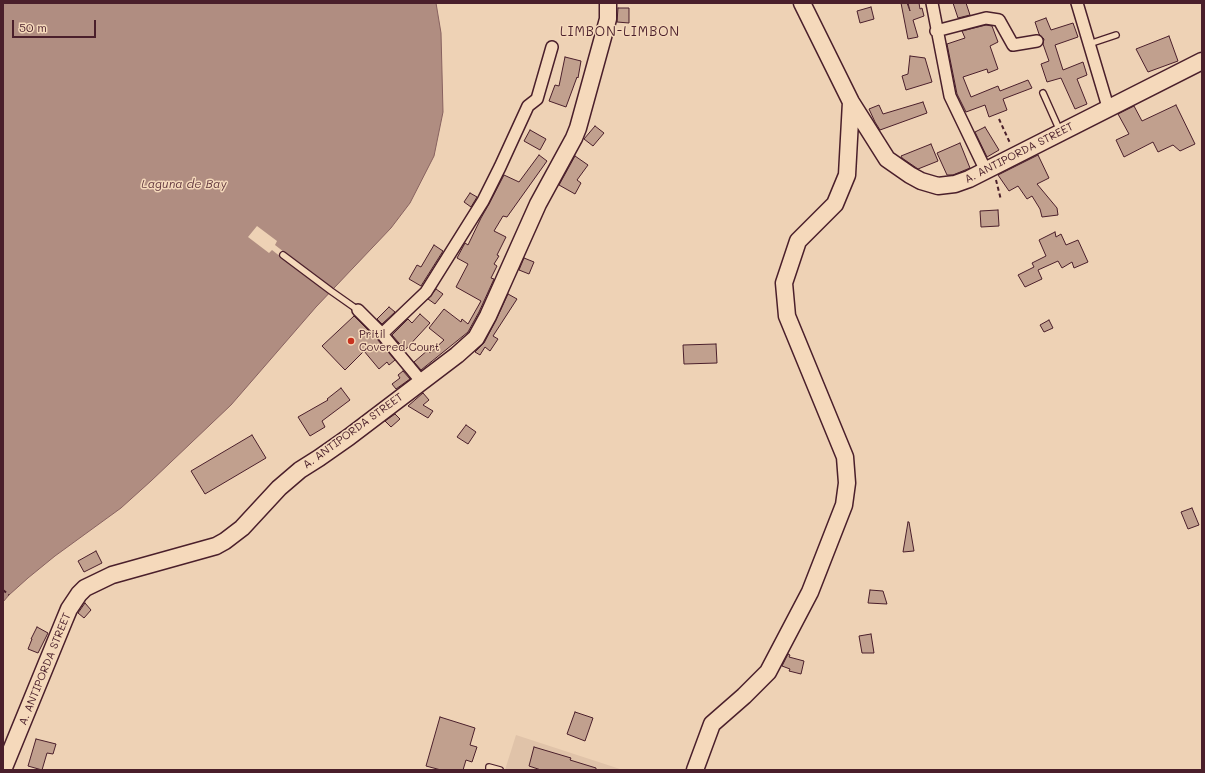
<!DOCTYPE html>
<style>
body{margin:0}
#map{position:relative;width:1205px;height:773px;overflow:hidden;background:#eed2b5;font-family:Mali,sans-serif}
canvas{display:block}
.frame{position:absolute;inset:0;border:4px solid #4a1f2b;pointer-events:none}
.scale{position:absolute;left:12px;top:20px;width:84px;height:18px;box-sizing:border-box;border:2px solid #4a1f2b;border-top:0;padding-left:5px;font-size:12px;line-height:14px;white-space:nowrap;color:#4a1f2b;-webkit-text-stroke:3px #f5d9bb;paint-order:stroke}
</style>
<div id="map">
<canvas width="1205" height="773"></canvas>
<div class="frame"></div>
<div class="scale">50 m</div>
</div>
<script>
const c = document.querySelector('canvas').getContext('2d');
c.lineJoin = 'round';
function fillPath(path, color) { c.fillStyle = color; c.fill(path, 'evenodd'); }
const shape = rows => new Path2D(rows.map(r => 'M' + r).join(''));
function trace(path, color, width, dash) { c.strokeStyle = color; c.lineWidth = width; c.lineCap = dash ? 'butt' : 'round'; c.setLineDash(dash || []); c.stroke(path); }
function write(font, color, halo, rows, align = 'center') {
  c.font = font + ' Mali,sans-serif'; c.lineWidth = 3; c.setLineDash([]); c.textBaseline = 'middle'; c.strokeStyle = halo; c.fillStyle = color; for (const [text, x, y, turn = 0] of rows) {
    c.save(); c.translate(x, y); c.rotate((+turn || 0) * Math.PI / 180); c.textAlign = isNaN(turn) ? turn : align; if (halo) c.strokeText(text, 0, 0); c.fillText(text, 0, 0); c.restore();
  }
}
fillPath(shape([
 [516,735,623,770,505,770]
]), '#e0c3a9');
const water = shape([
 [3,3,436,3,441,33,443,112,434,156,410,203,391,228,316,307,231,405,151,481,121,508,55,556,28,578,9,595,3,602,3,3]
]);
fillPath(water, '#b08d81');
trace(water, '#87615f', 1);
fillPath(shape([
 [257,226,277,241,275,245,334,291,330,295,272,250,269,253,248,237]
]), '#eed2b5');
const building = shape([
 [901,3,907,3,910,11,908,3,919,3,920,9,922,8,924,16,913,20,918,37,908,39,901,3],
 [953,3,966,3,970,15,958,18,953,3],
 [871,7,874,19,860,23,857,11,871,7],
 [618,8,629,8,629,23,617,22,618,8],
 [1046,18,1051,30,1073,23,1078,37,1055,45,1063,70,1083,62,1087,75,1077,79,1087,104,1075,109,1061,78,1047,82,1041,64,1049,61,1043,44,1044,39,1039,34,1035,22,1046,18],
 [986,25,992,26,998,42,990,46,998,69,988,73,987,69,963,77,971,97,998,86,1000,91,1028,80,1032,88,1003,99,1007,110,989,117,985,105,966,112,957,94,947,44,965,38,962,31,986,25],
 [1169,36,1178,61,1148,72,1136,49,1169,36],
 [910,56,925,58,932,82,906,90,902,76,908,74,910,56],
 [565,57,581,61,578,78,577,77,566,107,549,101,555,85,559,86,565,57],
 [923,102,927,113,880,130,875,122,869,109,879,105,883,114,923,102],
 [1176,105,1195,144,1180,151,1173,145,1158,152,1153,142,1124,157,1116,140,1129,134,1118,114,1134,106,1142,121,1176,105],
 [595,126,604,133,593,146,584,139,595,126],
 [985,127,999,150,987,157,975,132,985,127],
 [530,130,546,139,540,150,524,141,530,130],
 [960,143,970,168,953,175,947,175,937,153,960,143],
 [931,144,938,161,918,169,902,158,901,156,931,144],
 [539,155,547,161,507,217,503,216,494,231,506,237,497,255,499,256,494,264,497,266,491,278,494,279,479,312,468,332,421,370,414,362,428,350,430,353,444,340,429,328,444,309,461,322,462,319,468,324,481,301,456,287,468,264,457,258,465,243,468,245,481,218,489,204,504,175,519,182,539,155],
 [1038,155,1049,178,1037,184,1057,208,1058,215,1042,217,1040,209,1032,196,1027,199,1018,186,1009,191,998,175,1038,155],
 [575,156,588,165,577,180,581,183,575,194,559,185,575,156],
 [470,193,477,197,471,207,464,202,470,193],
 [998,210,999,226,981,227,980,211,998,210],
 [1055,232,1056,237,1061,234,1066,245,1078,240,1088,262,1074,268,1072,262,1062,268,1058,261,1038,270,1042,279,1025,287,1018,275,1034,267,1032,263,1046,256,1039,240,1055,232],
 [434,245,443,251,421,286,409,279,417,265,421,267,434,245],
 [524,258,534,262,529,274,519,270,524,258],
 [436,289,443,294,435,304,428,299,436,289],
 [508,294,517,299,493,336,498,339,490,351,485,347,480,355,475,352,484,343,496,320,508,294],
 [389,307,395,312,382,324,377,319,389,307],
 [420,314,430,323,405,350,392,335,408,319,412,323,420,314],
 [354,316,377,339,395,360,389,365,387,362,379,369,364,351,345,370,322,346,354,316],
 [1049,320,1053,328,1044,332,1040,325,1049,320],
 [716,344,717,363,684,364,683,345,716,344],
 [403,371,410,379,396,389,392,384,400,378,398,375,403,371],
 [341,388,350,400,322,421,325,427,310,436,298,417,328,400,327,399,341,388],
 [423,393,429,400,423,405,433,411,428,418,408,406,423,393],
 [395,414,400,419,391,427,385,421,395,414],
 [466,425,476,432,468,444,457,437,466,425],
 [252,435,266,458,205,494,191,471,252,435],
 [1192,508,1199,525,1188,529,1181,512,1192,508],
 [908,522,909,522,914,551,903,552,908,522],
 [96,551,102,563,84,572,78,561,96,551],
 [870,590,883,591,887,604,868,603,870,590],
 [85,603,91,610,84,618,78,613,85,603],
 [37,627,48,633,38,653,28,649,32,639,31,639,37,627],
 [871,634,874,653,862,653,859,636,871,634],
 [788,654,790,655,789,657,804,661,801,674,789,671,790,669,782,666,788,654],
 [575,712,593,718,585,741,567,734,575,712],
 [440,717,475,728,470,745,477,747,472,762,466,760,463,770,441,770,426,766,440,717],
 [36,739,56,744,53,754,47,753,42,770,28,766,36,739],
 [534,747,571,758,570,760,596,768,596,770,541,770,529,766,534,747]
]);
fillPath(building, '#c1a08e');
trace(building, '#4a1f2b', 1);
const lane = shape([
 [1089,44,1116,35],
 [1043,93,1060,131],
 [283,255,331,291,358,310],
 [489,770,489,767,500,770]
]);
const street = shape([
 [932,3,950,96,986,171],
 [1077,3,1108,107],
 [936,31,986,18,999,20,1013,45,1037,41],
 [358,310,382,334,421,381],
 [382,334,426,292,483,201,500,167,528,106,537,99,552,47]
]);
const secondary = shape([
 [802,3,851,102,887,159,910,175,921,181,938,186,955,184,969,179,1202,61],
 [3,770,64,621,69,609,79,594,85,588,112,575,216,546,225,541,242,528,279,488,300,470,319,458,349,437,457,355,476,338,488,316,538,204,574,138,578,128,608,19,608,3],
 [695,770,712,724,744,696,768,672,810,592,844,505,847,483,845,457,787,316,784,283,798,241,835,204,847,175,851,102]
]);
trace(lane, '#4a1f2b', 8);
trace(street, '#4a1f2b', 14);
trace(secondary, '#4a1f2b', 19);
trace(shape([
 [999,119,1010,143],
 [996,180,1001,200],
 [3,590,9,595]
]), '#4a1f2b', 2, [4, 3]);
trace(lane, '#f5d9bb', 5.5);
trace(street, '#f5d9bb', 11);
trace(secondary, '#f5d9bb', 16);
for (const [x, y, r, color] of [
 [351,341,4,"#c8321e"]
]) { const dot = new Path2D(); dot.arc(x, y, r, 0, 2 * Math.PI); c.fillStyle = color; c.fill(dot); trace(dot, '#f5d9bb', 1.5); }
write('11px', '#4a1f2b', '#f5d9bb', [
 ["A. ANTIPORDA STREET",1019,153,-27],
 ["A. ANTIPORDA STREET",353,431,-36],
 ["A. ANTIPORDA STREET",45,669,-68]
]);
write('11px', '#4a1f2b', '#f5d9bb', [
 ["Pritil",359,335],
 ["Covered Court",359,348]
], 'left');
write('italic 12px', '#643a40', '#f5d9bb', [
 ["Laguna de Bay",184,184]
]);
c.letterSpacing = '1px';
write('13px', '#4a1f2b', '#f5d9bb', [
 ["LIMBON-LIMBON",620,32]
]);
c.letterSpacing = '0px';
</script>
